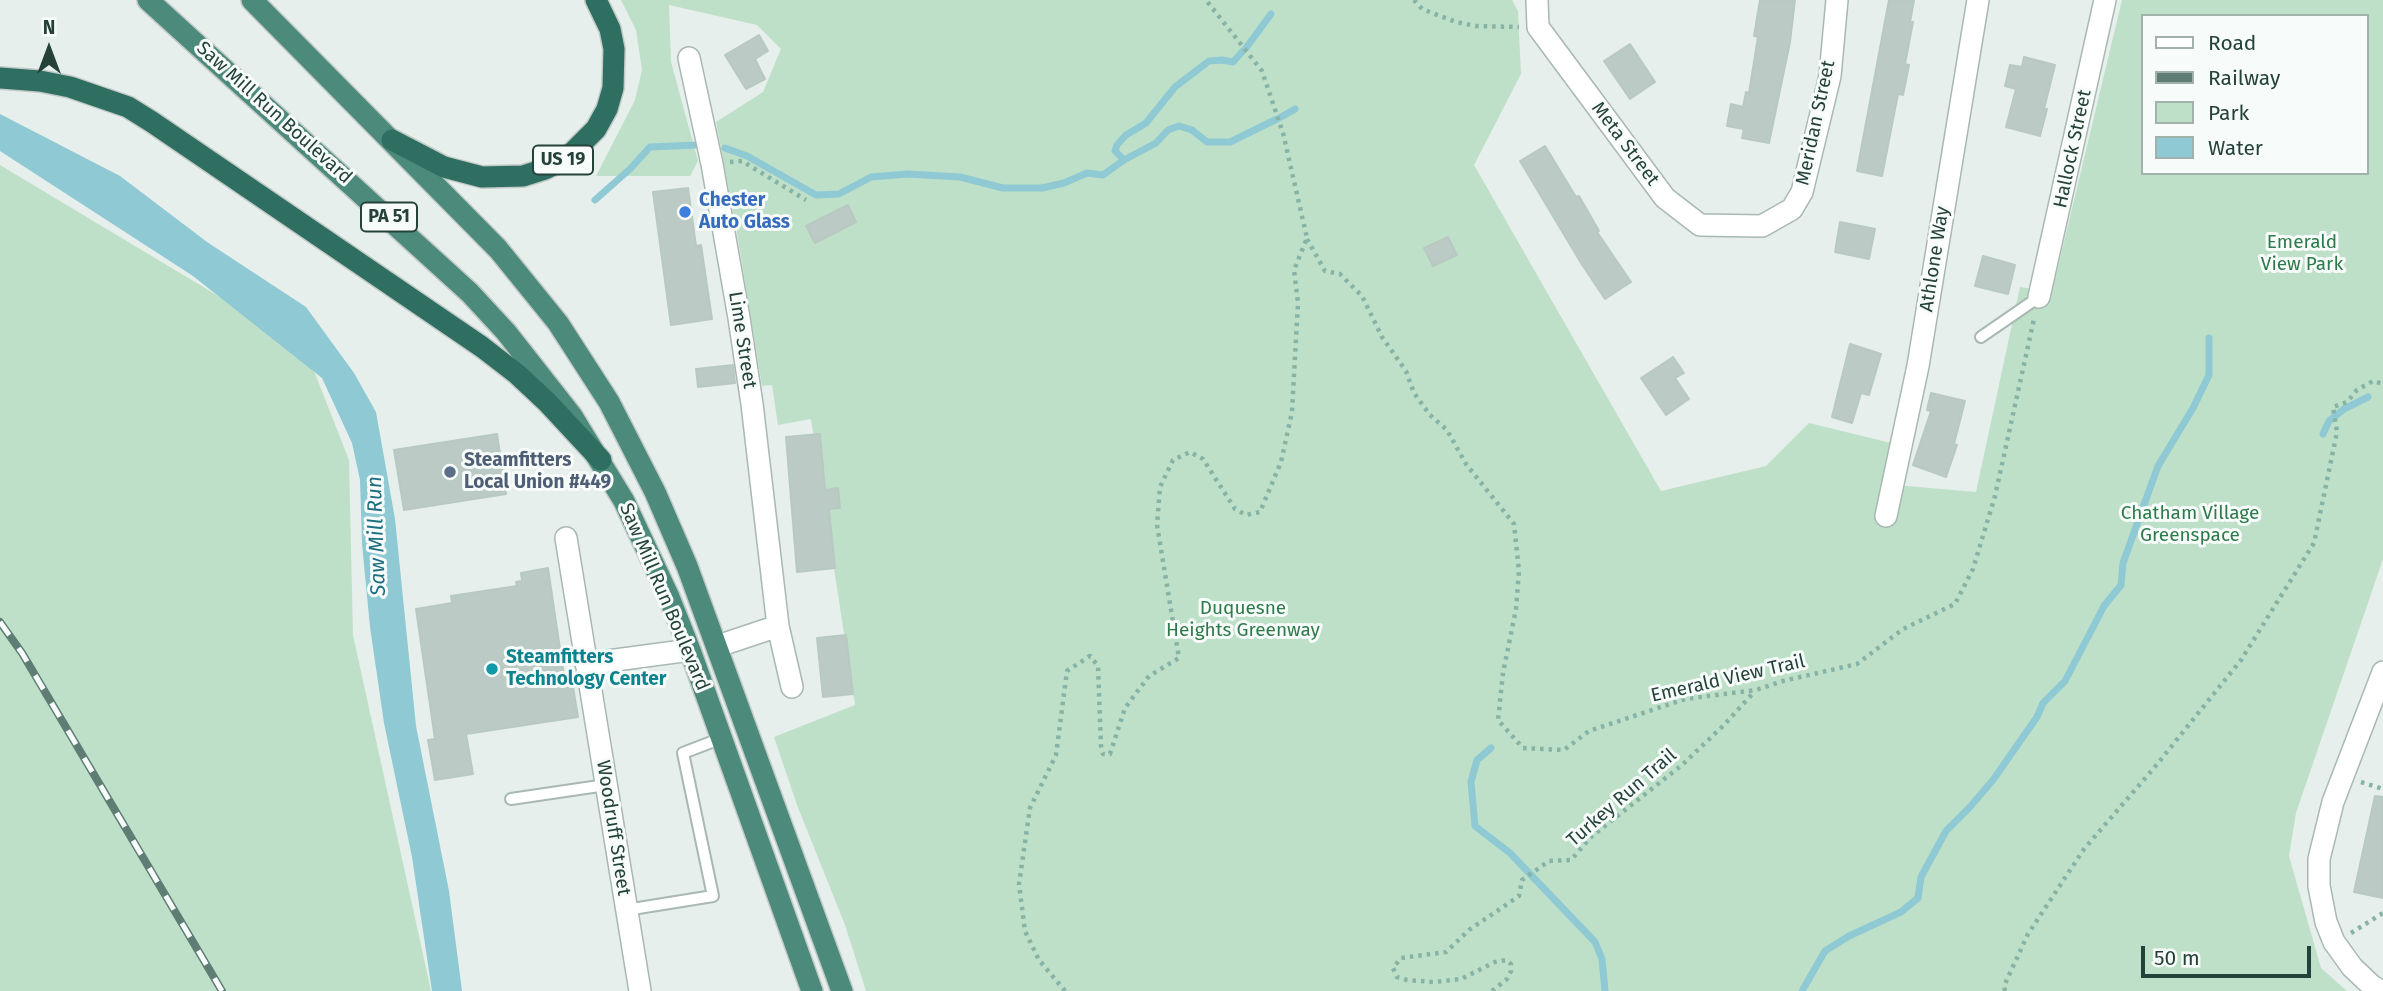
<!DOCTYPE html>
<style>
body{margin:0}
#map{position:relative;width:2383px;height:991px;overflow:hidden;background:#e6efeb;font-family:"Fira Sans",sans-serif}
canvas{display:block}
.legend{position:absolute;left:2141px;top:14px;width:228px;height:161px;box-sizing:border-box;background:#f7fbf9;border:2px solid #a3b1ad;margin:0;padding:9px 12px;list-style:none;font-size:21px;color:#24423a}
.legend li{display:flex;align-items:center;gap:14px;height:35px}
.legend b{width:35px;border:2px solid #a3b1ad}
.north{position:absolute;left:14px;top:14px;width:70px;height:70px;-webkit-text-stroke:5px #f7fbf9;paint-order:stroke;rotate:0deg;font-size:19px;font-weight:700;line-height:28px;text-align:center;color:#24423a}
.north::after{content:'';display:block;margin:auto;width:24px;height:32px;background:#24423a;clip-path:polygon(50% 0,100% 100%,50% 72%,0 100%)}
.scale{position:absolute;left:2141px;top:946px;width:170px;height:32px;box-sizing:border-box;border:4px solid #24423a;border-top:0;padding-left:9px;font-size:21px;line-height:24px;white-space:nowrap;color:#24423a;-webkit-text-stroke:5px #f7fbf9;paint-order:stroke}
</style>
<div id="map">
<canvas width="2383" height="991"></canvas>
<ul class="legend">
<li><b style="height:9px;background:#fff"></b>Road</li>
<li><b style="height:9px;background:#5f7d75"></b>Railway</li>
<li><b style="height:19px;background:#bfe0c8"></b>Park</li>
<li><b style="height:19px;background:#8ec9d4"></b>Water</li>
</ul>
<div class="north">N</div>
<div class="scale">50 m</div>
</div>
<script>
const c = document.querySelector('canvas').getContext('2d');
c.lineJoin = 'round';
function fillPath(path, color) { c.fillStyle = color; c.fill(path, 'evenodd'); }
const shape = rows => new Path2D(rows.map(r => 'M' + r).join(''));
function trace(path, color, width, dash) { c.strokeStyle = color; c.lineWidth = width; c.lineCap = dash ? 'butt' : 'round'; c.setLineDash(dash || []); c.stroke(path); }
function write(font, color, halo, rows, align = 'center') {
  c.font = font + ' "Fira Sans",sans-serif'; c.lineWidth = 6; c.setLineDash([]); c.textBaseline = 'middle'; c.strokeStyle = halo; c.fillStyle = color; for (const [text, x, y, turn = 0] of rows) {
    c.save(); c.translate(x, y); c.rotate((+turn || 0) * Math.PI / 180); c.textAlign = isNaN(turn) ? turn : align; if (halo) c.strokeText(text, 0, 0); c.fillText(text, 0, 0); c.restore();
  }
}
fillPath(shape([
 [621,0,1512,0,1518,11,1521,74,1474,165,1661,491,1766,466,1809,423,1891,443,1883,484,1976,492,2020,287,2052,292,2122,0,2383,0,2383,559,2296,813,2289,856,2321,968,2347,991,866,991,845,925,797,805,774,737,855,705,811,419,778,425,772,385,762,386,736,227,716,122,763,92,781,49,757,25,669,5,671,62,698,161,690,176,596,176,635,100,642,70,636,30],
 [2143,16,2367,16,2367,173,2143,173],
 [0,165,305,348,349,460,353,635,431,991,0,991]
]), '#bfe0c8');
fillPath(shape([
 [0,114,120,176,207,242,306,307,354,373,376,412,395,519,416,726,449,891,462,991,432,991,412,857,384,723,370,627,362,544,360,480,352,443,322,378,193,276,0,151]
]), '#8ec9d4');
trace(shape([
 [1246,48,1271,14],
 [1281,117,1295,109],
 [725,148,747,156,816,195,839,194,871,177,908,174,960,177,1003,188,1042,188,1064,183,1087,173,1103,175,1124,160,1156,143,1168,130,1179,126,1192,130,1207,142,1230,142,1277,119],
 [1124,160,1115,151,1117,145,1126,135,1146,123,1175,87,1209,61,1222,60,1233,62,1243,51],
 [595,200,630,169,650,147,698,145],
 [2323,434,2329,421,2344,409,2368,397],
 [1491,748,1477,760,1471,782,1475,826,1510,853,1595,942,1602,959,1605,991],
 [1802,991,1825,951,1849,936,1901,912,1918,898,1921,877,1946,831,1969,808,1993,780,2037,717,2043,703,2065,681,2104,606,2121,585,2123,563,2158,466,2193,408,2209,375,2209,338]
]), '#8ec9d4', 7);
const building = shape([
 [1760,0,1795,0,1790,42,1769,143,1742,138,1744,129,1727,126,1731,104,1743,107,1746,92,1749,93,1758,37,1754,36,1760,0],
 [1889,0,1914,0,1910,22,1913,22,1905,64,1909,65,1903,95,1898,94,1882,176,1857,171,1889,0],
 [759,35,768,51,755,59,765,79,746,89,725,55,759,35],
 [1630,44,1655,82,1630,99,1604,61,1630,44],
 [2024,57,2055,65,2044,109,2047,109,2040,136,2006,127,2016,89,2005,86,2010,65,2022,67,2024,57],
 [1545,146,1576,197,1579,196,1599,231,1597,232,1631,282,1605,299,1581,263,1520,161,1545,146],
 [688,188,696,246,701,245,712,319,671,325,653,192,688,188],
 [848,205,856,222,815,243,806,226,848,205],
 [1840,222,1875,229,1869,259,1835,252,1840,222],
 [1448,237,1457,255,1433,266,1424,248,1448,237],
 [1983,256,2015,265,2008,294,1975,286,1983,256],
 [1850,344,1881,354,1869,395,1861,393,1852,423,1832,417,1850,344],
 [1673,357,1684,373,1675,378,1689,399,1666,415,1641,378,1673,357],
 [733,365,735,383,698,387,696,369,733,365],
 [1931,393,1965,401,1954,444,1957,445,1946,477,1913,465,1931,411,1927,410,1931,393],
 [497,434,506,494,404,510,394,450,497,434],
 [820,434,825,490,838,488,840,508,829,509,835,568,797,572,786,437,820,434],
 [548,568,564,676,571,675,578,717,466,734,473,774,435,780,428,740,435,739,416,609,452,603,451,596,517,586,516,582,522,581,521,573,548,568],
 [846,635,853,694,823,697,817,638,846,635],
 [2375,796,2383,797,2383,898,2354,892,2375,796]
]);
fillPath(building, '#bbcac4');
trace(building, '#b8c9c2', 2);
const service = shape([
 [1981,337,2039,297],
 [511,799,606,785],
 [626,910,713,896,683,753,722,738]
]);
const minor = shape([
 [1537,0,1538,27,1665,198,1700,225,1762,226,1792,209,1802,192,1830,76,1837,0],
 [689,58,712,164,739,318,752,404,778,626,792,687],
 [2039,297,2105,0],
 [1886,516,1918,366,1978,0],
 [566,538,640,991],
 [718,646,778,626],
 [586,664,690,650],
 [2381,991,2372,986,2352,967,2334,942,2326,922,2319,886,2319,859,2333,802,2383,672]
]);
const trunk = shape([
 [148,0,470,293,506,332,572,416,624,501,669,597,690,650,812,991],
 [252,0,498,249,558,323,609,402,655,492,687,566,842,991]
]);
const motorway = shape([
 [0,78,40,81,70,87,128,107,152,122,482,347,517,374,547,402,601,460],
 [392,140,444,167,482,177,523,176,545,169,566,159,596,129,607,109,613,88,614,49,610,29,596,0]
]);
trace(service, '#a8b8b2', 14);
trace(minor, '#a8b8b2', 24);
trace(trunk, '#c2cac8', 24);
trace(motorway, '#c2cac8', 24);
trace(shape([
 [1414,0,1422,9,1456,22,1476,26,1519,27],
 [730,162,742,161,806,200],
 [1307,239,1325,271,1340,274,1362,296,1382,337,1406,371,1414,393,1430,415,1447,430,1466,464,1514,524,1519,571,1516,609,1503,673,1498,720,1523,748,1564,750,1589,731,1685,699,1756,690,1783,681,1857,664,1903,629,1955,604,1973,569,1995,496,2034,319],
 [2361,782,2383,789],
 [2351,933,2383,913],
 [1065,991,1039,960,1025,931,1019,884,1030,808,1056,755,1067,671,1090,656,1098,666,1101,746,1103,754,1110,754,1125,708,1149,676,1179,658,1157,525,1160,487,1173,460,1190,452,1203,459,1235,509,1246,515,1260,512,1281,462,1292,412,1298,303,1294,270,1307,238,1283,133,1262,71,1206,0],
 [1492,991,1507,979,1511,971,1511,964,1506,960,1495,962,1461,979,1434,982,1407,980,1397,977,1393,968,1401,958,1446,952,1469,930,1519,896,1522,880,1549,861,1571,860,1591,837,1682,765,1723,726,1755,691],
 [2005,991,2004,986,2028,934,2084,849,2154,768,2241,660,2314,543,2337,432,2333,407,2347,402,2357,390,2373,381,2383,384]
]), '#86b3a5', 4.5, [3.5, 5]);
trace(service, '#fff', 10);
trace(minor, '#fff', 21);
trace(trunk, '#4c8a7c', 21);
trace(motorway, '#2f6f62', 21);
const rail = shape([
 [0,622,22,653,222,991]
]);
trace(rail, '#5f7d75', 8);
trace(rail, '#f7fbf9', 5, [16]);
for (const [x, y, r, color] of [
 [685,212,7,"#3f7fe0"],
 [450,472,7,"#5c6f8a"],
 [492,669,7,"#0f9aa8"]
]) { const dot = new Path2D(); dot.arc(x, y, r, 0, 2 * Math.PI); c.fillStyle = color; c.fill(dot); trace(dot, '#f7fbf9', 2.5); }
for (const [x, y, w] of [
 [563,160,60],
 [389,217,56]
]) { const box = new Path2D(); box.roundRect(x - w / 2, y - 14.5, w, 29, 5); c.fillStyle = '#f7fbf9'; c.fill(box); trace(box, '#24423a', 2); }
write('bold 18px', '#24423a', null, [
 ["US 19",563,160],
 ["PA 51",389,217]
]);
write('19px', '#24423a', '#f7fbf9', [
 ["Saw Mill Run Boulevard",274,113,42],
 ["Meridan Street",1816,123,-78],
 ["Meta Street",1625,144,53],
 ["Hallock Street",2073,149,-78],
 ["Athlone Way",1935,259,-81],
 ["Lime Street",742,340,81],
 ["Saw Mill Run Boulevard",664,597,67],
 ["Emerald View Trail",1728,679,-13],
 ["Turkey Run Trail",1622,798,-41],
 ["Woodruff Street",613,828,81]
]);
write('bold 19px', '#366cbe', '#f7fbf9', [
 ["Chester",699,201],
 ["Auto Glass",699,223]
], 'left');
write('19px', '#2d7a4b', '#f7fbf9', [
 ["Emerald",2302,243],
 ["View Park",2302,265],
 ["Chatham Village",2190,514],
 ["Greenspace",2190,536],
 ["Duquesne",1243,609],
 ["Heights Greenway",1243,631]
]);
write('bold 19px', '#4e5e75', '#f7fbf9', [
 ["Steamfitters",464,461],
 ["Local Union #449",464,483]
], 'left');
write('bold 19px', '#0d838f', '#f7fbf9', [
 ["Steamfitters",506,658],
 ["Technology Center",506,680]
], 'left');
write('italic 21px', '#1c6f80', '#f7fbf9', [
 ["Saw Mill Run",377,536,-92]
]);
</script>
